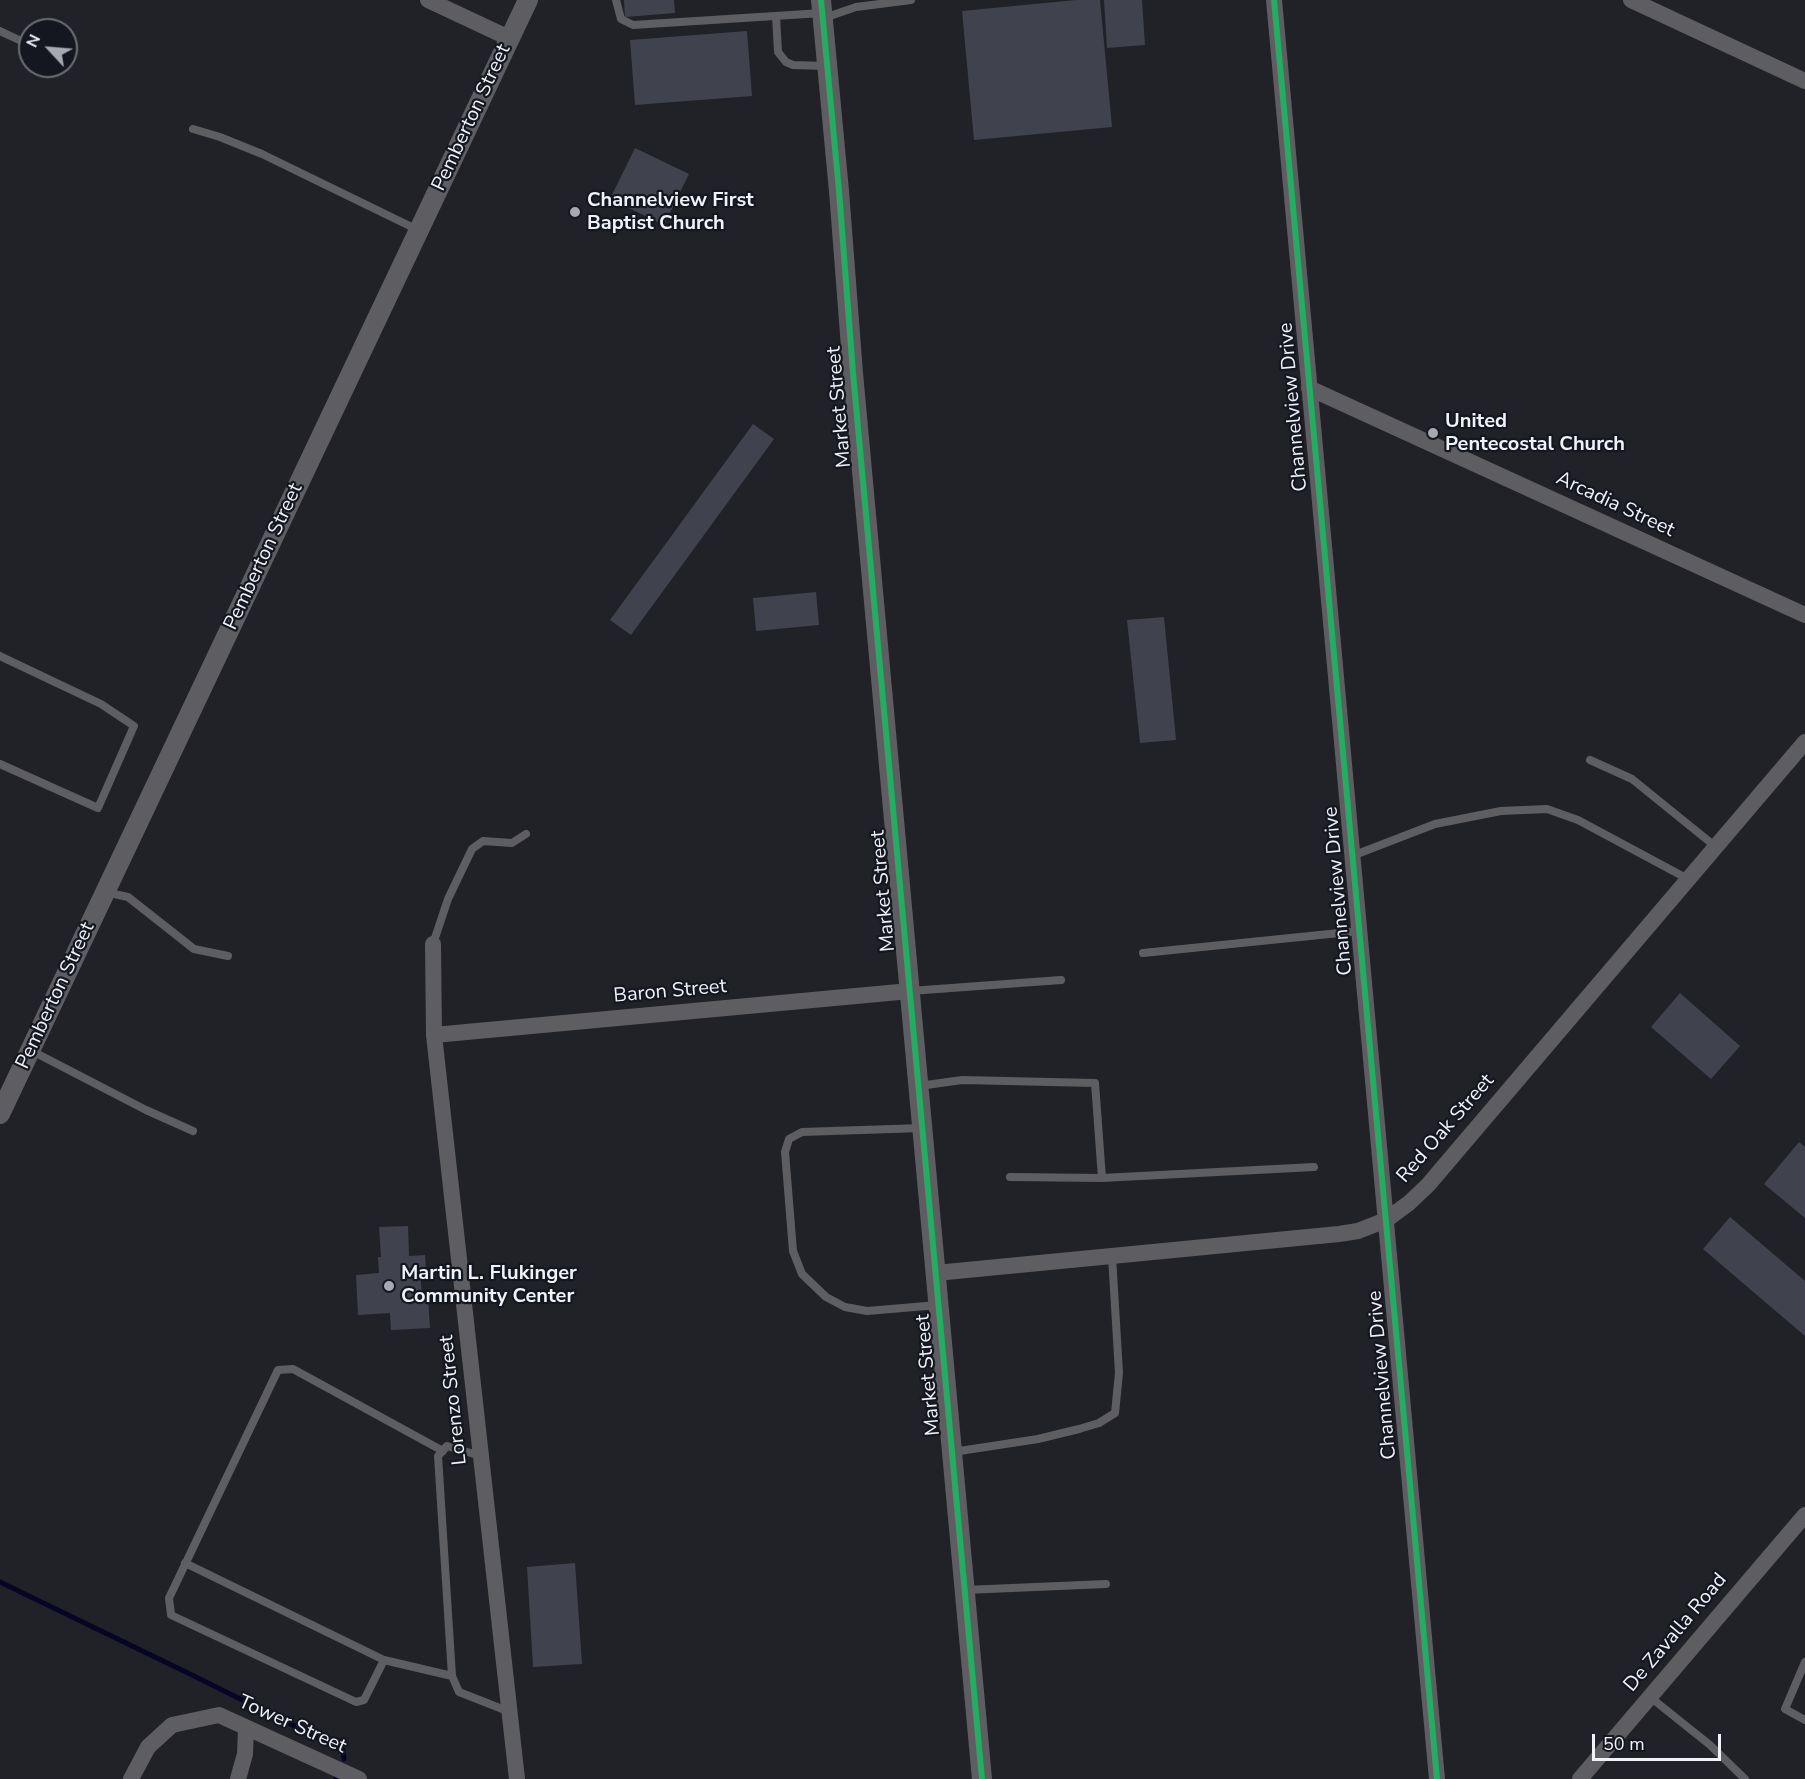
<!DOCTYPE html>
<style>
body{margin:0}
#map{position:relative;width:1805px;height:1779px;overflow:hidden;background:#212227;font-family:"Nunito Sans",sans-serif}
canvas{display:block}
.north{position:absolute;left:18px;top:18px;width:60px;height:60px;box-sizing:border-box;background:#151720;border:2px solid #6d6f77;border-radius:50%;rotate:296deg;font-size:16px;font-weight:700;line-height:24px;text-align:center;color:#f0f2f9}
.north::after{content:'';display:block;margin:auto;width:21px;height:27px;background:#a8a9b0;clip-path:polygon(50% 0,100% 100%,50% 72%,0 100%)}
.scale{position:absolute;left:1592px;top:1734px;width:129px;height:27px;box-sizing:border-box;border:3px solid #f0f2f9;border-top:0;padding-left:8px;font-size:18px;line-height:21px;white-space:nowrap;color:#f0f2f9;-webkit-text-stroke:4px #151720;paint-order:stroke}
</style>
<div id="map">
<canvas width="1805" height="1779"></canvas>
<div class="north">N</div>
<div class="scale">50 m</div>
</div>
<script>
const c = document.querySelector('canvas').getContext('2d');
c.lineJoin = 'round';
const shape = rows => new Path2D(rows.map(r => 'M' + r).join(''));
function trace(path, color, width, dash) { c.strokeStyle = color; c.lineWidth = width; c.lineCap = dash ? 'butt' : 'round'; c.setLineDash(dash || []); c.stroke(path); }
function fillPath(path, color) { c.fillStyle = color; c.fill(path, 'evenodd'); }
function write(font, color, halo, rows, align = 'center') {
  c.font = font + ' "Nunito Sans",sans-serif'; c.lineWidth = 4.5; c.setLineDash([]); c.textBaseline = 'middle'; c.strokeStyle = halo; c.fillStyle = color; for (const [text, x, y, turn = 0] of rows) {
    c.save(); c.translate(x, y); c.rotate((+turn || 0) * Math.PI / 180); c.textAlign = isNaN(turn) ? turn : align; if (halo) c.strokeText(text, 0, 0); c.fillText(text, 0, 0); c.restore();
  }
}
trace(shape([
 [0,1582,192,1675,343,1750,344,1759],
 [336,1779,336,1778]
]), '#070525', 5);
fillPath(shape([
 [624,0,674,0,675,13,625,17],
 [1076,0,1100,0,1112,127,974,140,962,11],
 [1104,0,1142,0,1145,45,1107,48],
 [747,31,752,96,635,105,630,40],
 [635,148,689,174,664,225,610,199],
 [753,424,774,439,631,635,610,620],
 [816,592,819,625,756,631,753,598],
 [1164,617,1176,740,1140,743,1127,620],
 [1680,993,1740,1046,1711,1079,1651,1027],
 [1799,1142,1805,1147,1805,1218,1764,1184],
 [1730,1217,1805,1281,1805,1336,1703,1249],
 [408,1226,409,1256,425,1255,426,1268,420,1268,422,1298,428,1298,430,1328,391,1330,390,1313,358,1315,356,1275,379,1273,378,1257,381,1257,379,1227],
 [575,1563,582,1664,533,1667,527,1567]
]), '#40424d');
trace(shape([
 [616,0,621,19,633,25,822,13],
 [776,16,778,52,786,62,793,65,827,66],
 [824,18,856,7,911,0],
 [0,31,30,45],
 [193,129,220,137,262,154,418,230],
 [0,656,101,704,134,726,98,808,0,764],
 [1590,760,1632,779,1716,847],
 [1352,856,1435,824,1501,811,1547,809,1578,820,1688,879],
 [105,892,128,897,194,949,228,956],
 [433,944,448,899,472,849,483,841,512,843,526,834],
 [1143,953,1359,931],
 [910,991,1061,980],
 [30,1050,146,1110,193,1131],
 [919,1086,962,1080,1095,1083,1102,1178,1010,1177],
 [922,1128,802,1132,789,1139,785,1152,793,1251,802,1274,826,1297,845,1307,867,1311,938,1305],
 [1102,1178,1314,1167],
 [443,1451,293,1369,278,1370,169,1598,171,1615,356,1702,364,1700,384,1660,452,1676],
 [953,1452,1038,1439,1079,1429,1099,1423,1115,1413,1119,1373,1112,1256],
 [481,1456,447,1446,438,1456,452,1676,459,1692,510,1712],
 [185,1563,384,1660],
 [965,1590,1106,1584],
 [1805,1662,1785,1709,1805,1720],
 [1650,1697,1710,1745,1745,1779]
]), '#5e5e62', 8);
trace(shape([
 [428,0,509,38],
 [1274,0,1437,1779],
 [1631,0,1805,81],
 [1309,388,1805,615],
 [433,944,434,1035,517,1779],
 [434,1035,910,991],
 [936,1273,1339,1234,1358,1231,1386,1220,1409,1203,1428,1185,1805,742],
 [131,1779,148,1747,172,1725,219,1715,359,1779],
 [238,1779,245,1754,246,1728],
 [1580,1779,1805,1515]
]), '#5e5e62', 16);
trace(shape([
 [821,0,839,191,853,373,982,1779],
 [0,1114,528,0]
]), '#5e5e62', 20);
trace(shape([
 [821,0,839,191,853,373,982,1779],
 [1274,0,1437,1779]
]), '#26ab63', 6);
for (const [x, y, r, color] of [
 [575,212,6,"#a8a9b0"],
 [1433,433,6,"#a8a9b0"],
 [389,1286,6,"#a8a9b0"]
]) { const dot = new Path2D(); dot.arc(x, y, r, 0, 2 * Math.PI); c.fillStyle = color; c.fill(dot); trace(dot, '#151720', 2); }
write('20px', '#f0f2f9', '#151720', [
 ["Pemberton Street",472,118,-65],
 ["Market Street",840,407,-95],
 ["Channelview Drive",1294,407,-95],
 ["Arcadia Street",1615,505,25],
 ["Pemberton Street",264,557,-65],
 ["Market Street",884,891,-95],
 ["Channelview Drive",1339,891,-95],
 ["Baron Street",670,992,-5],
 ["Pemberton Street",56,996,-65],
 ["Red Oak Street",1446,1129,-49],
 ["Market Street",929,1375,-95],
 ["Channelview Drive",1383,1375,-95],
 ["Lorenzo Street",454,1400,-96],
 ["De Zavalla Road",1676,1633,-50],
 ["Tower Street",292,1725,24]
]);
write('bold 20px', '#f0f2f9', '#151720', [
 ["Channelview First",587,201],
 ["Baptist Church",587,224],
 ["United",1445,422],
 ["Pentecostal Church",1445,445],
 ["Martin L. Flukinger",401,1274],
 ["Community Center",401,1297]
], 'left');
</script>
